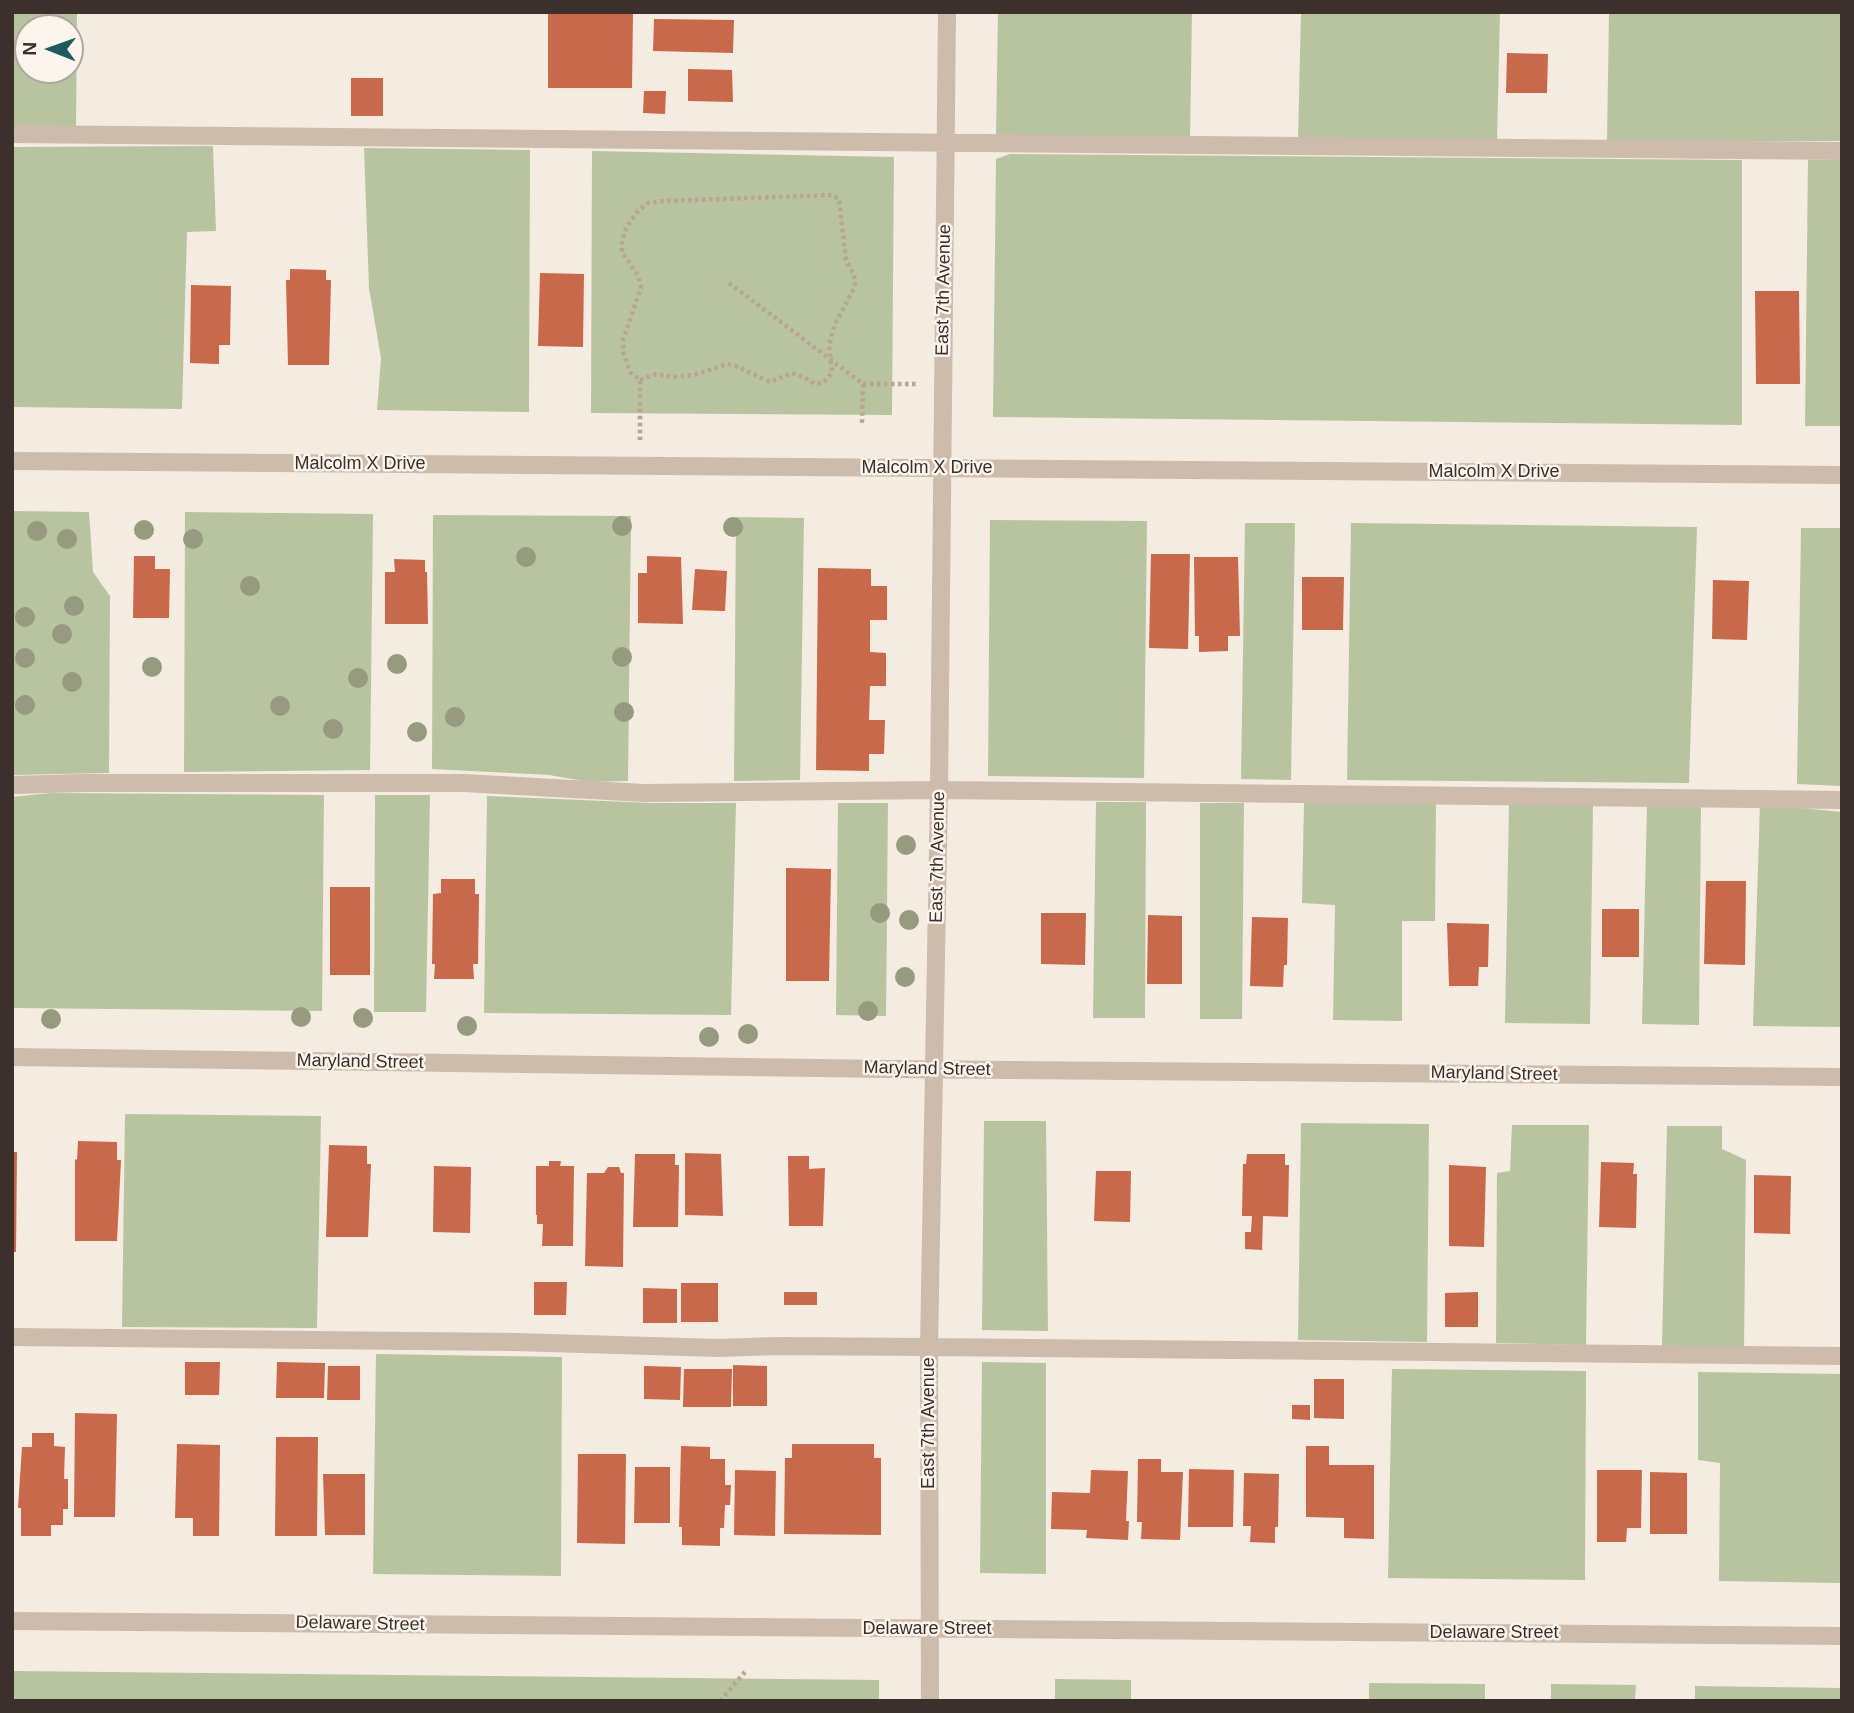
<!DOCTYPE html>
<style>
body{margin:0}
#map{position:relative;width:1854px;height:1713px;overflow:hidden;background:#f4ebe1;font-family:Arial,sans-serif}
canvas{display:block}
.frame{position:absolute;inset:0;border:14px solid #3b302b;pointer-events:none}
.north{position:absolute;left:14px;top:14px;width:70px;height:70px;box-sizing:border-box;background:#fbf5ee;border:2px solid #aea6a0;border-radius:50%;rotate:271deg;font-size:19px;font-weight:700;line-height:28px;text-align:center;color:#3b302b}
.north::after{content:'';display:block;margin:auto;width:24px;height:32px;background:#1f5a5e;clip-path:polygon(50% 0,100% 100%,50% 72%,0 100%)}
</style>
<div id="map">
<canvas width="1854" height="1713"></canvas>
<div class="frame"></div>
<div class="north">N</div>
</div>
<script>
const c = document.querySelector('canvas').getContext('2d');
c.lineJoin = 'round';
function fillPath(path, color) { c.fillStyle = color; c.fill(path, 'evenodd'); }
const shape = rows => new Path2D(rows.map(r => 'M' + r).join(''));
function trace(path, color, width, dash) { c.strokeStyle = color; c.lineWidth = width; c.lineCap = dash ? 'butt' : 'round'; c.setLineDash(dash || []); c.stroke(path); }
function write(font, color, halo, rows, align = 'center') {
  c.font = font + ' Arial,sans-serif'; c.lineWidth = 5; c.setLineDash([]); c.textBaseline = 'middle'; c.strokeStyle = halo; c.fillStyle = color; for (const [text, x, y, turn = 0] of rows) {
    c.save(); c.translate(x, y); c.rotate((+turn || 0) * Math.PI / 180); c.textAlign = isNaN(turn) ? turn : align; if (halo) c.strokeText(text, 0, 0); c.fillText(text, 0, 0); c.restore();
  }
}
fillPath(shape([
 [12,12,77,12,76,127,12,127],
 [28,28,70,28,70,70,28,70],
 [998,12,1192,12,1190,139,996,136],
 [1301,12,1500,12,1497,142,1298,140],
 [1609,12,1842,12,1842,141,1607,142],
 [213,146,216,231,187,232,182,409,12,407,12,147],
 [364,148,530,150,529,412,377,410,381,358,369,288],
 [592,151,894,157,892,415,591,413],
 [1010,154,1742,160,1742,425,993,417,996,159],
 [1808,160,1842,160,1842,426,1805,426],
 [12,511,89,512,93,572,110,596,109,773,12,775],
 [185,512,373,514,370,770,184,772],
 [433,515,631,516,628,781,589,782,549,775,432,769],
 [736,517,804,518,800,780,734,781],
 [990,520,1147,521,1144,778,988,776],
 [1245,523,1295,523,1291,780,1241,779],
 [1351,523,1697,527,1689,783,1347,780],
 [1801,528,1842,528,1842,786,1797,784],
 [51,793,324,795,322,1011,12,1008,12,797],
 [375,795,430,795,426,1012,374,1012],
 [487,796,652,803,736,803,731,1015,484,1013],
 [1096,802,1146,802,1145,1018,1093,1018],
 [838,803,888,803,886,1016,836,1015],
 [1200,803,1244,803,1242,1019,1200,1019],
 [1304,803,1436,803,1435,921,1402,921,1402,1021,1333,1020,1335,905,1302,903],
 [1509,804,1593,804,1590,1024,1505,1023],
 [1647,804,1701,804,1699,1025,1642,1024],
 [1760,804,1842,812,1842,1027,1753,1026],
 [125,1114,321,1116,317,1328,122,1327],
 [984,1121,1046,1121,1048,1331,982,1330],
 [1301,1123,1429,1124,1427,1342,1298,1340],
 [1512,1125,1589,1125,1586,1345,1496,1343,1497,1173,1510,1171],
 [1667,1126,1722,1126,1722,1149,1746,1160,1744,1347,1662,1346],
 [376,1354,562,1357,561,1576,373,1574],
 [982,1362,1046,1363,1046,1574,980,1573],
 [1392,1369,1586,1371,1585,1580,1388,1578],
 [1698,1372,1842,1374,1842,1583,1719,1581,1720,1463,1698,1460],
 [12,1671,879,1680,879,1701,12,1701],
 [1055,1679,1131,1680,1131,1701,1055,1701],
 [1369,1683,1485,1684,1485,1701,1369,1701],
 [1551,1684,1636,1685,1635,1701,1551,1701],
 [1695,1686,1842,1688,1842,1701,1695,1701]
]), '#b8c4a0');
fillPath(shape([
 [548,12,633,12,632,88,548,88],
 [654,19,734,20,733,53,653,51],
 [1507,53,1548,54,1547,93,1506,93],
 [688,69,732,70,733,102,688,101],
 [351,78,383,78,383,116,351,116],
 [644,91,666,91,665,114,643,113],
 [290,269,326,270,326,280,331,280,329,365,288,365,286,280,290,280],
 [540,273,584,274,583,347,538,346],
 [191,285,231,286,230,345,219,345,219,364,190,363],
 [1755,291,1799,291,1800,384,1756,384],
 [1151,554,1190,554,1188,649,1149,648],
 [134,556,155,556,155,569,170,569,169,618,133,618],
 [647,556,681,557,683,624,638,623,638,573,647,573],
 [1194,557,1238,557,1240,636,1228,636,1228,651,1199,652,1199,636,1195,636],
 [394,559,425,560,425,572,427,572,428,624,385,624,385,572,395,572],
 [818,568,871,569,871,586,887,586,887,620,870,620,870,652,886,653,886,686,870,686,869,720,885,720,884,754,869,754,869,771,816,770],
 [695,569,727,571,725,611,692,610],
 [1302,577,1344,577,1343,630,1302,630],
 [1713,580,1749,581,1747,640,1712,639],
 [786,868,831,869,829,981,786,981],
 [441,879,475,879,475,894,479,894,478,964,473,964,474,979,434,979,435,964,432,964,433,894,441,893],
 [1706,881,1746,881,1745,965,1704,964],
 [330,887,370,887,370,975,330,975],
 [1602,909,1639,909,1639,957,1602,957],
 [1041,913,1086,913,1085,965,1041,964],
 [1148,915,1182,916,1182,984,1147,984],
 [1252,917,1288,918,1287,965,1284,965,1283,987,1250,986],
 [1447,923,1489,924,1488,967,1479,967,1478,986,1449,986],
 [78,1141,117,1142,117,1160,121,1160,117,1241,75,1241,75,1159,77,1160],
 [329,1145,367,1146,367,1164,371,1164,368,1237,326,1237],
 [12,1152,17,1152,16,1252,12,1252],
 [685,1153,721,1154,723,1216,685,1215],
 [635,1154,675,1154,675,1165,679,1165,678,1227,633,1227],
 [1247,1154,1285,1154,1285,1165,1289,1165,1288,1217,1263,1216,1262,1250,1245,1249,1245,1232,1251,1232,1252,1216,1242,1216,1243,1164,1246,1164],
 [788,1156,809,1156,809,1169,825,1168,823,1226,789,1226],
 [549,1161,561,1161,560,1166,574,1166,573,1246,542,1246,543,1224,537,1224,537,1215,536,1215,536,1166,549,1166],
 [1601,1162,1634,1163,1633,1174,1637,1174,1636,1228,1599,1227],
 [1449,1165,1486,1167,1484,1247,1449,1246],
 [434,1166,471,1167,470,1233,433,1232],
 [608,1167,619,1167,621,1173,624,1173,623,1267,585,1266,587,1173,604,1173],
 [1096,1171,1131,1171,1130,1222,1094,1221],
 [1754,1175,1791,1176,1790,1234,1754,1233],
 [534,1282,567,1282,566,1315,534,1315],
 [681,1283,718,1283,718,1322,681,1322],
 [643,1288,677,1289,677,1323,643,1323],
 [784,1292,817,1292,817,1305,784,1305],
 [1478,1292,1478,1327,1445,1327,1445,1293],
 [185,1362,220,1362,219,1395,185,1395],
 [277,1362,325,1363,324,1398,276,1398],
 [733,1365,767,1366,767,1406,733,1406],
 [328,1366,360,1366,360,1400,327,1400],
 [644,1366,681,1367,680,1400,644,1399],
 [684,1369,732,1369,731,1407,683,1407],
 [1314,1379,1344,1379,1344,1419,1314,1418],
 [1292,1405,1310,1405,1310,1420,1292,1419],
 [75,1413,117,1414,115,1517,74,1517],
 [32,1433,54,1433,54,1446,65,1447,64,1479,68,1479,68,1509,63,1509,63,1525,51,1525,51,1536,21,1536,21,1508,18,1508,22,1447,32,1447],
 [276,1437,318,1437,317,1536,275,1536],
 [177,1444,220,1445,219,1536,193,1536,193,1518,175,1518],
 [792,1444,874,1444,874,1458,881,1458,881,1535,784,1534,785,1458,792,1458],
 [681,1446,710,1447,710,1459,725,1459,725,1485,731,1485,730,1505,725,1505,724,1528,720,1528,720,1546,682,1545,682,1527,679,1527],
 [1306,1446,1329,1446,1329,1465,1374,1465,1374,1539,1344,1538,1344,1518,1306,1517],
 [578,1454,626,1454,625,1544,577,1543],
 [1138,1459,1161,1459,1161,1472,1183,1472,1180,1540,1141,1539,1142,1522,1137,1522],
 [635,1467,670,1467,670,1523,634,1523],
 [1189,1469,1234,1470,1233,1527,1188,1527],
 [735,1470,776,1471,775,1536,734,1535],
 [1091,1470,1128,1471,1126,1521,1129,1521,1128,1540,1086,1538,1087,1530,1051,1529,1052,1492,1090,1493],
 [1597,1470,1642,1470,1641,1528,1627,1528,1626,1542,1597,1542],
 [1650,1472,1687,1473,1687,1534,1650,1534],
 [1244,1473,1279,1474,1278,1527,1275,1527,1275,1543,1250,1542,1251,1526,1243,1526],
 [323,1474,365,1474,365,1535,325,1535]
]), '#c8694b');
trace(shape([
 [729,283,863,384,862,423],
 [640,380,656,374,673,377,694,375,727,364,736,366,770,382,792,373,804,377,815,384,823,383,832,373,829,345,834,326,855,286,854,275,846,260,839,199,832,195,664,201,648,203,637,212,626,228,622,241,622,252,638,276,641,287,623,340,623,352,630,372,640,380,640,440],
 [863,384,918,384],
 [720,1701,745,1672]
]), '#b9a596', 4.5, [3.5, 3.5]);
trace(shape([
 [12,134,1842,151],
 [12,461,1842,475],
 [12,785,83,783,464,783,644,793,939,790,1842,800],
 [12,1057,891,1069,1842,1077],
 [12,1337,515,1342,719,1348,776,1346,929,1347,1842,1356],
 [12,1621,1842,1636],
 [930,1701,929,1347,939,790,947,12]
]), '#cdbbac', 18);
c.fillStyle = '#969b7f';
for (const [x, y] of [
 [622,526],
 [733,527],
 [144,530],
 [37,531],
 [67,539],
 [193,539],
 [526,557],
 [250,586],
 [74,606],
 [25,617],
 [62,634],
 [622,657],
 [25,658],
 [397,664],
 [152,667],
 [358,678],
 [72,682],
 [25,705],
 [280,706],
 [624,712],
 [455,717],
 [333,729],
 [417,732],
 [906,845],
 [880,913],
 [909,920],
 [905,977],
 [868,1011],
 [301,1017],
 [363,1018],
 [51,1019],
 [467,1026],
 [748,1034],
 [709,1037]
]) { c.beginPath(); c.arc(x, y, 10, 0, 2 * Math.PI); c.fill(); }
write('18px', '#3b302b', '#fbf5ee', [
 ["East 7th Avenue",944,290,-89],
 ["Malcolm X Drive",360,464],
 ["Malcolm X Drive",927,468],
 ["Malcolm X Drive",1494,472],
 ["East 7th Avenue",938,857,-89],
 ["Maryland Street",360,1062,1],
 ["Maryland Street",927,1069,1],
 ["Maryland Street",1494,1074,1],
 ["East 7th Avenue",929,1423,-90],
 ["Delaware Street",360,1624,1],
 ["Delaware Street",927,1629],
 ["Delaware Street",1494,1633]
]);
</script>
